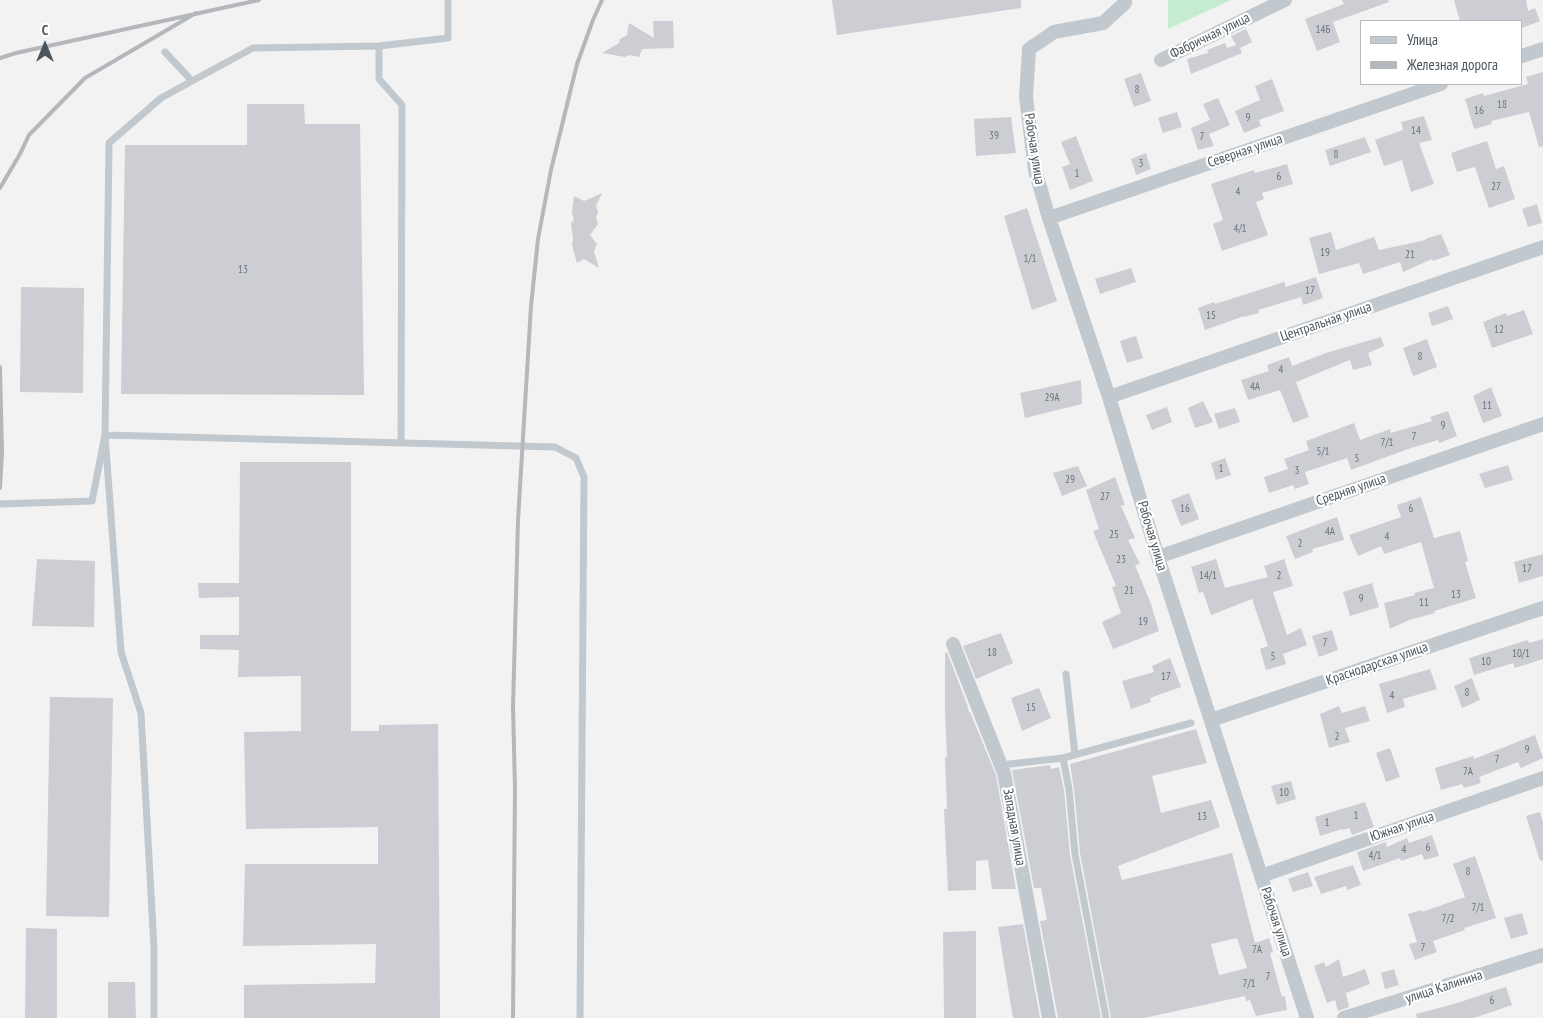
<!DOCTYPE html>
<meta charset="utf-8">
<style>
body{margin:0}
#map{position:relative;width:1543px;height:1018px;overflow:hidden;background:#f3f2f2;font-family:"PT Sans Narrow",sans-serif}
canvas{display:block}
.legend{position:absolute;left:1360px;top:20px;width:162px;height:65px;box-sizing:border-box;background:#fff;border:1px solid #b7bbbe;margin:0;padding:6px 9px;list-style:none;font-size:15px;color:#4b555d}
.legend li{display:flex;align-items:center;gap:10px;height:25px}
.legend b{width:25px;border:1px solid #b7bbbe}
.north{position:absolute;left:20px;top:20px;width:50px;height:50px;-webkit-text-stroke:4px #fff;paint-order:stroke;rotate:0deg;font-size:14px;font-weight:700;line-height:20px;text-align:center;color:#4b555d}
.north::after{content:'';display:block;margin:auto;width:18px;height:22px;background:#4b555d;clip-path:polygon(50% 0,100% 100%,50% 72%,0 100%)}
</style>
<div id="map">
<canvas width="1543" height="1018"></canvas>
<ul class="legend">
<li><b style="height:6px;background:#c1c9ce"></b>Улица</li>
<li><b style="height:6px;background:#b4b7bb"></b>Железная дорога</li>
</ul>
<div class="north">С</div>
</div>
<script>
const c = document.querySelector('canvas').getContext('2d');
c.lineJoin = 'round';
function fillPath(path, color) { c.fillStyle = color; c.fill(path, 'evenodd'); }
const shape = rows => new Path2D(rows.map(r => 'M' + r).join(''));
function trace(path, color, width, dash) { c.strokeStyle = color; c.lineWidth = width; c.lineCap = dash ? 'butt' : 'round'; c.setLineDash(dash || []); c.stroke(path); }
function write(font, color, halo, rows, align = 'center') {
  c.font = font + ' "PT Sans Narrow",sans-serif'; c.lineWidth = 4.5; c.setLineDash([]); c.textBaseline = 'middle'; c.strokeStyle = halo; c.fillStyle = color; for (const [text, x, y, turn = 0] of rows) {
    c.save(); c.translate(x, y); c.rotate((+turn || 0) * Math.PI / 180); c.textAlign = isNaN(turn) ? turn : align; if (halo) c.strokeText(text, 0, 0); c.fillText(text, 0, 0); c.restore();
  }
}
fillPath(shape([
 [1168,0,1231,0,1168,29]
]), '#c6ebd3');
fillPath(shape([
 [832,0,1021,0,1021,8,837,35],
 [1342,0,1388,0,1389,2,1333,22,1340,42,1317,51,1305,19,1344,4],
 [1454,0,1526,0,1528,11,1535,8,1540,21,1522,28,1522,21,1460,21],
 [653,21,673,21,674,48,642,49,639,57,629,55,625,57,602,53,619,43,620,39,627,35,629,23,654,38],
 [1246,29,1252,42,1240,48,1242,53,1191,74,1187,59,1208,53,1207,50,1225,43,1227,48,1236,45,1231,36],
 [1543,72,1543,146,1539,147,1529,112,1491,121,1492,124,1474,129,1465,99,1483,93,1484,96,1528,84,1526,77],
 [1141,73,1151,101,1134,107,1124,79],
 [1272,79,1284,111,1259,120,1261,126,1244,133,1235,111,1260,100,1255,86],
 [1218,98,1230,125,1209,134,1214,146,1198,150,1191,128,1210,120,1203,104],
 [247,104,304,104,305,124,360,124,364,395,121,394,125,145,247,145],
 [1177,112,1182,127,1163,133,1158,118],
 [1424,116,1432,140,1419,143,1434,184,1411,192,1402,160,1384,166,1375,140,1403,130,1401,122],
 [1011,117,1016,153,976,156,974,119],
 [1076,136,1093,181,1070,190,1062,167,1070,164,1061,142],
 [1365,137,1371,152,1330,166,1325,150],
 [1487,141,1496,169,1504,166,1515,199,1489,208,1475,167,1457,172,1451,153],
 [1146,153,1151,169,1136,175,1131,159],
 [1287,164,1293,184,1262,193,1264,199,1256,202,1268,235,1222,251,1213,224,1223,220,1211,184,1254,170,1255,173],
 [602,193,596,206,598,213,596,217,598,224,590,235,597,244,594,251,599,268,584,259,577,263,572,245,573,239,571,223,574,220,572,213,574,196,584,201],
 [1537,204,1542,223,1528,227,1522,209],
 [1027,208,1057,301,1032,310,1004,216],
 [1331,232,1336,250,1374,237,1379,250,1426,240,1425,239,1441,234,1450,255,1433,261,1432,259,1403,272,1400,262,1363,274,1359,263,1319,274,1309,238],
 [1131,268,1136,282,1100,294,1095,279],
 [1316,277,1323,298,1303,305,1301,297,1258,310,1259,313,1244,317,1244,316,1205,330,1198,308,1214,302,1215,304,1284,282,1286,287],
 [21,287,84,288,83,393,20,392],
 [1448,306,1453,319,1432,326,1428,313],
 [1524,310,1533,334,1492,348,1483,322,1506,313,1507,316],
 [1136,336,1143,358,1127,363,1120,341],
 [1381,337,1384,346,1368,353,1372,365,1353,370,1350,360,1296,382,1309,417,1293,423,1280,390,1248,400,1241,380,1269,371,1267,365,1289,357,1292,366,1326,353],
 [1427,339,1437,367,1413,376,1403,348],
 [1081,380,1082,404,1025,418,1020,393],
 [1491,387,1502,416,1483,423,1473,396],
 [1203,401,1213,422,1195,428,1188,408],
 [1167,407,1172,422,1152,430,1146,415],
 [1235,408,1240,422,1219,429,1214,414],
 [1448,411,1457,436,1439,443,1438,440,1408,449,1351,470,1347,458,1305,472,1309,484,1295,489,1293,485,1269,493,1264,477,1288,469,1284,459,1309,450,1306,441,1354,423,1360,440,1390,429,1391,433,1432,421,1430,417],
 [1225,458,1231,475,1216,480,1211,463],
 [240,462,351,462,351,731,379,731,379,725,438,724,440,1018,244,1018,244,985,375,983,376,944,243,946,245,864,378,864,378,827,246,829,244,732,301,731,301,676,238,677,239,650,200,649,200,635,239,635,239,597,199,598,198,583,239,583],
 [1508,465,1513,480,1485,488,1479,474],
 [1078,466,1087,486,1062,496,1053,473],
 [1115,477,1125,505,1121,506,1135,538,1128,540,1140,564,1135,565,1151,604,1159,631,1113,649,1102,622,1121,613,1112,587,1116,586,1093,531,1099,529,1086,490],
 [1189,493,1199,519,1181,526,1171,500],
 [1421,497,1434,538,1460,531,1468,561,1465,562,1476,598,1434,611,1435,613,1409,620,1390,629,1384,603,1415,595,1414,593,1434,588,1421,542,1384,554,1381,546,1358,556,1349,535,1401,517,1397,505],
 [1337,517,1344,540,1312,549,1313,552,1295,559,1286,536],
 [1543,554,1543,576,1519,583,1514,562],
 [37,559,95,561,94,627,32,626],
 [1216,559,1225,588,1268,577,1264,566,1284,559,1293,586,1273,592,1287,635,1301,628,1307,645,1283,654,1286,664,1266,670,1260,649,1268,646,1252,599,1211,615,1203,592,1199,593,1191,567],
 [1372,583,1379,607,1350,616,1343,592],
 [1332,630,1338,650,1319,657,1312,636],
 [1001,633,1013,663,976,679,963,646],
 [1543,639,1543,659,1515,668,1513,663,1474,675,1469,658,1528,640,1529,643],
 [947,652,967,704,969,712,970,712,996,775,1016,889,992,889,988,860,976,861,976,890,948,891,944,809,947,809,945,757,947,757,945,710,945,653],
 [1170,658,1181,687,1150,698,1151,702,1131,709,1122,681,1154,672,1152,666],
 [1430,669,1437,689,1403,699,1405,707,1387,713,1379,684],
 [1472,678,1480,700,1462,708,1454,686],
 [1039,688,1051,718,1022,731,1011,698],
 [50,697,113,698,109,917,46,916],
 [1339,706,1342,713,1365,706,1370,721,1345,728,1350,742,1329,748,1320,714],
 [1196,729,1207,763,1152,776,1161,813,1211,800,1220,827,1118,866,1122,880,1232,853,1255,943,1269,938,1273,952,1270,953,1282,997,1285,996,1287,1010,1256,1016,1250,1000,1246,1001,1245,996,1144,1018,1111,1018,1080,853,1074,789,1070,764],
 [1237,938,1247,968,1219,975,1211,944],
 [1535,735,1543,758,1521,768,1518,762,1479,777,1481,783,1464,788,1462,784,1441,790,1435,768,1473,756,1474,759],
 [1390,748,1400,777,1386,782,1376,753],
 [1050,765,1051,769,1059,767,1064,790,1070,855,1101,1018,1058,1018,1040,921,1047,920,1041,888,1034,888,1012,770],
 [1291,781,1296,799,1277,805,1271,786],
 [1365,802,1374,827,1352,835,1349,828,1343,830,1342,829,1320,836,1315,817],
 [1540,812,1543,822,1543,860,1540,861,1526,816],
 [1432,835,1439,856,1424,860,1422,854,1401,861,1400,858,1363,871,1357,852,1386,842,1387,847,1407,838,1409,843],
 [1475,856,1496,918,1464,928,1465,930,1433,941,1437,952,1415,960,1409,944,1417,942,1408,914,1422,910,1422,912,1465,897,1453,864],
 [1353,865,1361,885,1347,890,1346,886,1321,894,1314,877],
 [1308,872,1313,886,1293,892,1288,879],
 [1522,913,1528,934,1511,939,1504,918],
 [1023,924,1040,1018,1013,1018,998,927],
 [26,928,57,929,57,1018,25,1018],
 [976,931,976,1018,944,1018,943,932],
 [1339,959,1343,977,1365,969,1370,984,1346,993,1349,1007,1338,1011,1335,1000,1327,1003,1314,966,1324,962,1326,967],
 [1394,969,1399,985,1385,989,1381,973],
 [108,982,135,982,136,1018,108,1018],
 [1506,987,1512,1005,1474,1018,1417,1018,1416,1014,1454,1004]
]), '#ccced3');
trace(shape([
 [165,52,192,81,253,48,379,46],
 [401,443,402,105,379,79,379,46,448,38,448,0],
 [0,504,92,501,105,435,555,447,576,458,584,477,580,1018],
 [1066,674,1075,755],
 [1063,758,1191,723],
 [1001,765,1063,758,1069,789,1075,854,1106,1018],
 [154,1018,154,948,141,713,121,652,105,435,109,143,161,98,192,81]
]), '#c1c9ce', 7);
trace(shape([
 [1125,0,1125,3,1103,23,1054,32,1029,49,1026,97,1035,170,1049,218,1109,397,1158,557,1307,1018],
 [1522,56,1543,49],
 [1161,60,1285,0],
 [1049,218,1441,84],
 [1109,397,1543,247],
 [1158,557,1543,424],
 [953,644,1004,773,1049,1018],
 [1211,720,1543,608],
 [1261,876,1543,778],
 [1344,1018,1543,955]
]), '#c1c9ce', 14);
trace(shape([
 [0,58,16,53,259,0],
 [0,188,20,154,29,135,85,78,196,13],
 [0,367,2,453,0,488],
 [513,1018,515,789,513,707,518,520,531,306,538,239,551,170,577,64,593,20,602,0]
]), '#b4b7bb', 4);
write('11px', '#6b737a', null, [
 ["14Б",1323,30],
 ["8",1137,90],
 ["18",1502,105],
 ["16",1479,111],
 ["9",1248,118],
 ["14",1416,131],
 ["39",994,136],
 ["7",1202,137],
 ["8",1336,155],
 ["3",1141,164],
 ["1",1077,174],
 ["6",1279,177],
 ["27",1496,187],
 ["4",1238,192],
 ["4/1",1240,229],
 ["19",1325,253],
 ["21",1410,255],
 ["1/1",1030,259],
 ["13",243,270],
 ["17",1310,291],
 ["15",1211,316],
 ["12",1499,330],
 ["8",1420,357],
 ["4",1281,370],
 ["4А",1255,387],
 ["29А",1052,398],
 ["11",1487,406],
 ["9",1443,426],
 ["7",1414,437],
 ["7/1",1387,443],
 ["5/1",1323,452],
 ["5",1357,459],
 ["1",1221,469],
 ["3",1297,471],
 ["29",1070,480],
 ["27",1105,497],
 ["16",1185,509],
 ["6",1411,509],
 ["4А",1330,532],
 ["25",1114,535],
 ["4",1387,537],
 ["2",1300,544],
 ["23",1121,560],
 ["17",1527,569],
 ["14/1",1208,576],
 ["2",1279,576],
 ["21",1129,591],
 ["13",1456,595],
 ["9",1361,599],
 ["11",1424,603],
 ["19",1143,622],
 ["7",1325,643],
 ["18",992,653],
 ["10/1",1521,654],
 ["5",1273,657],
 ["10",1486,662],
 ["17",1166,677],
 ["8",1467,693],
 ["4",1392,696],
 ["15",1031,708],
 ["2",1337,737],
 ["9",1527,750],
 ["7",1497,760],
 ["7А",1468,772],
 ["10",1284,793],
 ["1",1356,816],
 ["13",1202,817],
 ["1",1327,823],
 ["6",1428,848],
 ["4",1404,850],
 ["4/1",1375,856],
 ["8",1468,872],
 ["7/1",1478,908],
 ["7/2",1448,919],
 ["7",1423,948],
 ["7А",1257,950],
 ["7",1268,977],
 ["7/1",1249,984],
 ["6",1492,1001]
]);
write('14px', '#4b555d', '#fff', [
 ["Фабричная улица",1210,36,-26],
 ["Рабочая улица",1034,149,81],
 ["Северная улица",1245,151,-19],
 ["Центральная улица",1326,322,-19],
 ["Средняя улица",1351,490,-19],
 ["Рабочая улица",1152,536,73],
 ["Краснодарская улица",1377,664,-19],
 ["Западная улица",1014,827,80],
 ["Южная улица",1402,827,-19],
 ["Рабочая улица",1276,922,72],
 ["улица Калинина",1444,987,-18]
]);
</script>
